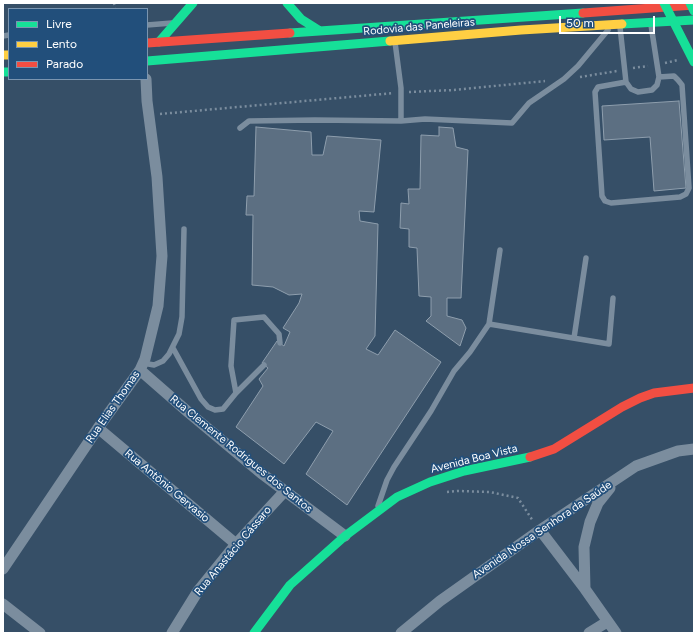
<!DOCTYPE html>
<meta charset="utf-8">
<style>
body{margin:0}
#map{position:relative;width:697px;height:636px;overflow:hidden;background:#364f67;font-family:Figtree,sans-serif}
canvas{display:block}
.frame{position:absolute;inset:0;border:4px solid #fff;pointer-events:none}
.legend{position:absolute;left:8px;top:8px;width:140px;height:72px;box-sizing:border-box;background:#224f7b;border:1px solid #7a95b0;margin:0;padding:5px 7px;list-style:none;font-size:12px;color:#fff}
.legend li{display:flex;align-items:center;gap:8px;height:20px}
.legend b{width:20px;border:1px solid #7a95b0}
.scale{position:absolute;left:559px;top:16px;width:96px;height:18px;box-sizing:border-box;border:2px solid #fff;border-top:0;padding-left:5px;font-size:12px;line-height:14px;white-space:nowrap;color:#fff;-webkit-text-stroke:3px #224f7b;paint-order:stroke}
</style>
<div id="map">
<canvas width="697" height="636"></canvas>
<div class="frame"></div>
<ul class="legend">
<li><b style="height:5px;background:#16e098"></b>Livre</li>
<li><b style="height:5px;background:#ffcf43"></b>Lento</li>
<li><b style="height:5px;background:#f24e42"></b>Parado</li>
</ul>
<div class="scale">50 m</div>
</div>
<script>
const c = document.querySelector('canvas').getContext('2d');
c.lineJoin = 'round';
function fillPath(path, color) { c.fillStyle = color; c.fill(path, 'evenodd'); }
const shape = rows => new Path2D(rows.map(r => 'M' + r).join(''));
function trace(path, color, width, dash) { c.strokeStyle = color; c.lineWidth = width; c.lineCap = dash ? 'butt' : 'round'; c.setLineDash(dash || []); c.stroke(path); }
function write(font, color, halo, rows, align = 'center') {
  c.font = font + ' Figtree,sans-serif'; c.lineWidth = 3.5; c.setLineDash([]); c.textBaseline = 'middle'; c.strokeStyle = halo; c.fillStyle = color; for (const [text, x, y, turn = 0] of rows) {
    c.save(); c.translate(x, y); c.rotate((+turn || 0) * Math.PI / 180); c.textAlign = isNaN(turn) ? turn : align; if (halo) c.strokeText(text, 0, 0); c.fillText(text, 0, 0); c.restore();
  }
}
const building = shape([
 [679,101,686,188,654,191,650,137,604,140,602,106,679,101],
 [256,127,311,132,312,155,323,155,327,136,381,140,374,212,359,211,360,221,378,224,375,336,366,349,378,355,395,330,441,362,347,505,306,474,333,431,316,422,284,464,236,427,263,386,259,379,268,368,262,363,277,341,284,346,290,332,283,328,299,303,302,294,289,295,273,287,252,285,253,215,246,215,247,196,254,196,256,127],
 [439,127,453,128,456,147,468,150,461,298,447,298,447,316,462,320,466,328,460,346,426,321,431,316,431,297,419,296,417,248,409,247,409,229,400,228,401,203,409,204,408,189,420,189,421,135,439,136,439,127]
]);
fillPath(building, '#5c6f82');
trace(building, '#8e9ead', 1);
trace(shape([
 [114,3,115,9],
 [665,63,678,60],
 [633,68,648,66],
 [580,77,617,71],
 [409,92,454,90,545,81],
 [160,114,394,93],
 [447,492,458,491,490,492,518,498,533,521]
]), '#7b8d9e', 2.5, [2, 3]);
trace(shape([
 [147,25,172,23],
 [620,27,626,82,631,89,638,92,652,90,657,85,659,77,651,25],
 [3,36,9,35],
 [395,42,401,88,401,121],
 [626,82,598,87,595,92,602,196,605,201,611,203,680,197,686,194,689,188,682,85,678,80,674,76,659,77],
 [240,128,249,121,315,120,401,121,425,119,512,123,529,103,564,79,578,66,608,30],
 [489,324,609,344,613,298],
 [574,338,586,258],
 [173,348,201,399,208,407,215,410,223,409,236,393,264,365],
 [143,363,154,365,163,361,169,354,179,334,182,317,184,229],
 [236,393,231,366,234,320,264,317,279,334,280,343],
 [378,506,387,480,394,467,431,411,454,371,470,352,489,324,500,250]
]), '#7b8d9e', 5.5);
trace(shape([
 [140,370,188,412,261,473,345,536],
 [98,428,236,544],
 [540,530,585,589,616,633],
 [3,569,98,428,140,370,145,359,158,306,162,256,157,177,147,101,146,79],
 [585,589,584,547,590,522,598,503,610,488],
 [3,604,40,633],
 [172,633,198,591,236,544,284,492],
 [401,633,440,601,540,530,636,466,678,451,694,449],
 [589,633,607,622]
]), '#7b8d9e', 11);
trace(shape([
 [287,3,301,19,320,31],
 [622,24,694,20],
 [290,33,583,13],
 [159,42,193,3],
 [147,61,390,41],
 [3,72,9,72],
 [254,633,290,585,345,536,397,497,430,482,464,471,530,457]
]), '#16e098', 9);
trace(shape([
 [390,41,521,30,622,24],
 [3,55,9,55]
]), '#ffcf43', 9);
trace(shape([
 [583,13,694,5],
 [147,43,290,33],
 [530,457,554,449,622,407,640,398,654,393,694,388]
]), '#f24e42', 9);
trace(shape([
 [664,3,694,62],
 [690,3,694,11]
]), '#16e098', 9);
write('11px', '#fff', '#224f7b', [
 ["Rodovia das Paneleiras",419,27,-5],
 ["Rua Elias Thomas",113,407,-55],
 ["Rua Clemente Rodrigues dos Santos",241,454,39],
 ["Avenida Boa Vista",474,459,-14],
 ["Rua Antônio Gervasio",167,486,40],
 ["Avenida Nossa Senhora da Saúde",542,530,-34],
 ["Rua Anastácio Cássaro",233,551,-50]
]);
</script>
